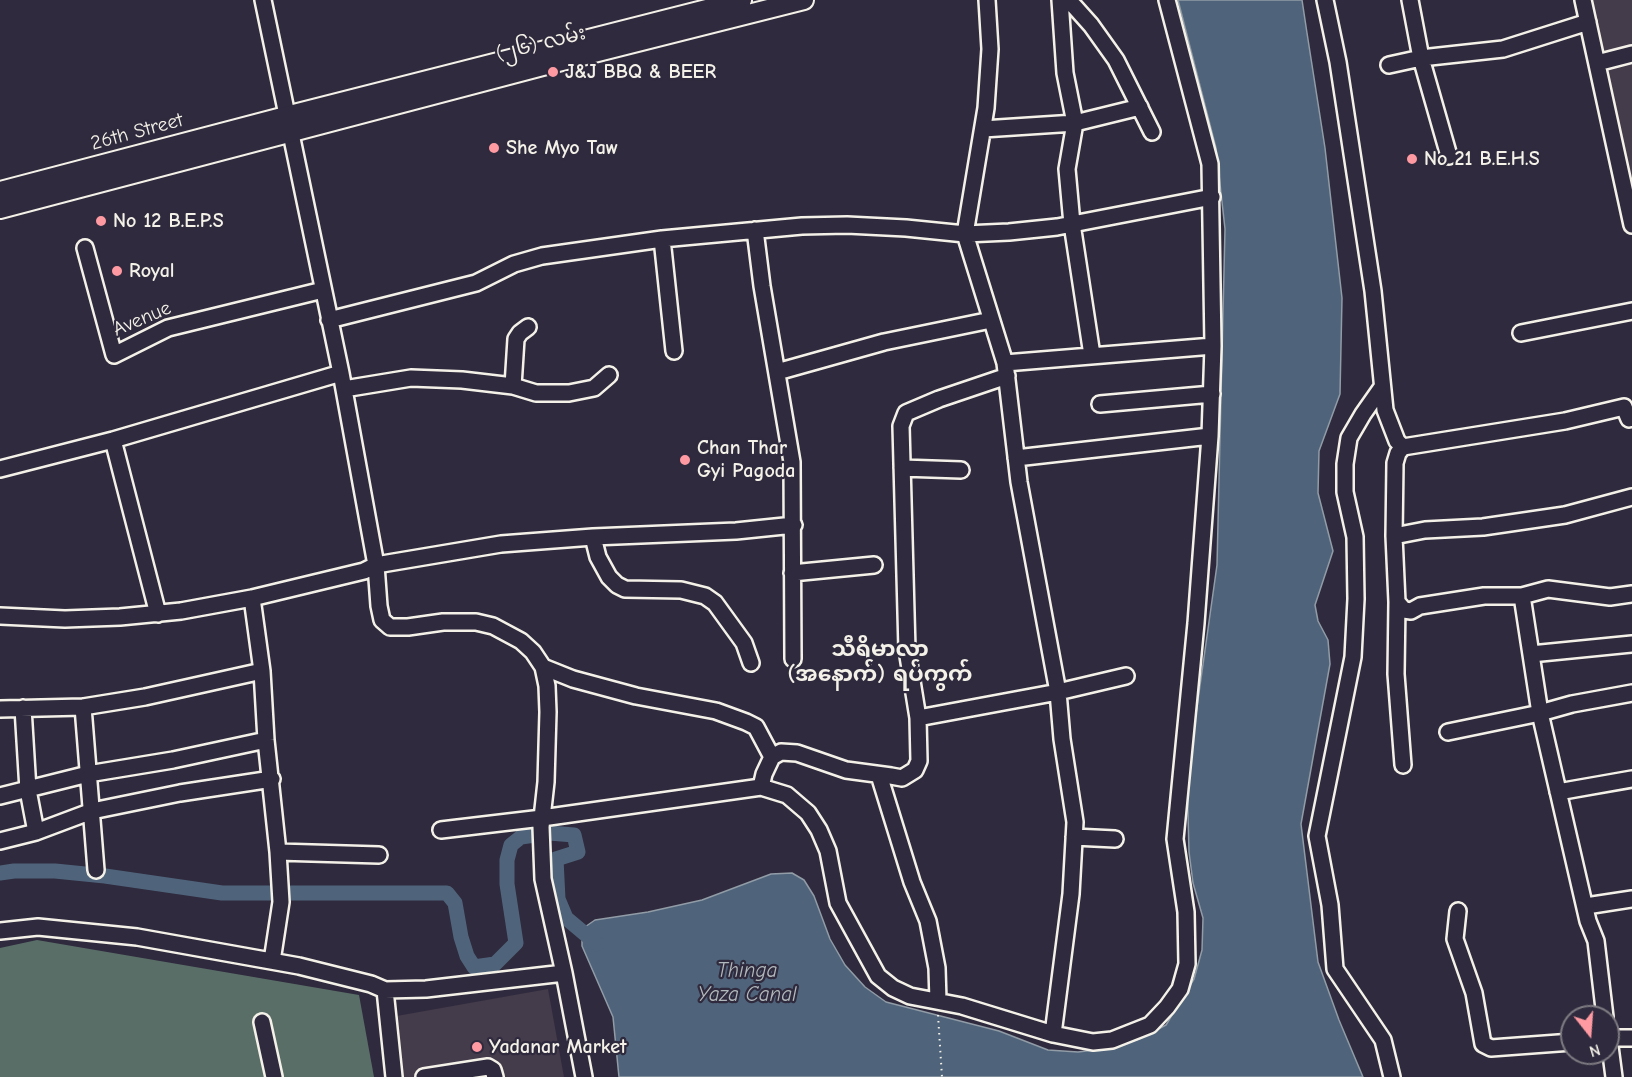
<!DOCTYPE html>
<meta charset="utf-8">
<style>
body{margin:0}
#map{position:relative;width:1632px;height:1077px;overflow:hidden;background:#2f2a3d;font-family:"Comic Neue",sans-serif}
canvas{display:block}
.north{position:absolute;left:1560px;top:1005px;width:60px;height:60px;box-sizing:border-box;background:#2f2a3d;border:2px solid #7e7a81;border-radius:50%;rotate:163deg;font-size:16px;font-weight:700;line-height:24px;text-align:center;color:#f4f1e8}
.north::after{content:'';display:block;margin:auto;width:21px;height:27px;background:#ff9aa2;clip-path:polygon(50% 0,100% 100%,50% 72%,0 100%)}
</style>
<div id="map">
<canvas width="1632" height="1077"></canvas>
<div class="north">N</div>
</div>
<script>
const c = document.querySelector('canvas').getContext('2d');
c.lineJoin = 'round';
function fillPath(path, color) { c.fillStyle = color; c.fill(path, 'evenodd'); }
const shape = rows => new Path2D(rows.map(r => 'M' + r).join(''));
function trace(path, color, width, dash) { c.strokeStyle = color; c.lineWidth = width; c.lineCap = dash ? 'butt' : 'round'; c.setLineDash(dash || []); c.stroke(path); }
function write(font, color, halo, rows, align = 'center') {
  c.font = font + ' "Comic Neue","Noto Sans Myanmar",sans-serif'; c.lineWidth = 4.5; c.setLineDash([]); c.textBaseline = 'middle'; c.strokeStyle = halo; c.fillStyle = color; for (const [text, x, y, turn = 0] of rows) {
    c.save(); c.translate(x, y); c.rotate((+turn || 0) * Math.PI / 180); c.textAlign = isNaN(turn) ? turn : align; if (halo) c.strokeText(text, 0, 0); c.fillText(text, 0, 0); c.restore();
  }
}
fillPath(shape([
 [1588,0,1632,0,1632,179,1602,57],
 [548,989,564,1077,402,1077,391,1017]
]), '#443b4b');
fillPath(shape([
 [37,940,359,995,374,1077,0,1077,0,948]
]), '#5a6e68');
const water = shape([
 [1178,0,1302,0,1307,33,1325,148,1342,298,1340,394,1319,451,1318,493,1333,551,1315,605,1318,621,1328,640,1330,664,1301,824,1318,962,1339,1020,1363,1077,619,1077,613,1017,582,946,582,929,595,920,648,912,702,900,771,874,792,873,804,880,814,896,830,939,845,965,865,987,886,1002,999,1031,1048,1050,1078,1052,1111,1048,1139,1039,1166,1025,1194,979,1202,950,1203,918,1193,883,1189,852,1187,778,1217,565,1225,229,1216,148,1178,0]
]);
fillPath(water, '#4f647b');
trace(water, '#919ca7', 1.5);
trace(shape([
 [0,873,14,871,55,871,105,876,222,893,447,893,455,903,461,937,467,956,474,967,495,964,516,943,507,884,507,860,511,845,521,837,549,833,574,835,578,852,556,859,558,899,566,918,597,944]
]), '#4f647b', 15);
const minor = shape([
 [987,0,990,49,986,108,965,234,1005,363,1019,482,1058,692,1062,739,1075,822,1071,894,1053,1034],
 [1060,0,1065,73,1075,123,1067,169,1072,224,1092,355],
 [1065,0,1074,6,1091,25,1116,60,1152,132],
 [1325,0,1338,62,1373,291,1385,410,1397,441,1403,447],
 [1410,0,1421,58,1449,156],
 [1583,0,1632,225],
 [1597,63,1632,54],
 [1389,65,1421,58,1503,49,1588,22],
 [983,129,1075,123,1140,107],
 [755,230,762,286,792,462,793,659],
 [662,239,674,351],
 [85,248,114,355,168,328,323,290],
 [329,320,476,283,514,264,542,256,662,239,802,226,847,225,906,228,965,234,1009,232,1057,227,1212,197],
 [1521,333,1632,311],
 [1005,363,1213,346],
 [777,372,884,342,991,320],
 [513,386,516,339,520,333,528,327],
 [1382,387,1363,414,1349,438,1345,464,1345,492,1355,537,1356,599,1353,657,1317,836,1330,905,1335,969,1383,1040,1392,1077],
 [344,389,411,378,462,380,513,386,536,393,569,393,594,388,609,375],
 [1100,404,1212,394],
 [1632,418,1629,419,1624,407,1565,421,1403,447,1398,453,1395,463,1394,536,1397,602,1404,610,1411,611,1420,606,1484,596,1522,596,1548,589,1610,597,1632,594],
 [113,440,158,614],
 [1016,458,1210,436],
 [902,468,961,470],
 [0,469,113,440,341,373],
 [1394,536,1425,530,1483,527,1565,515,1632,497],
 [593,537,598,557,609,577,617,585,625,589,681,590,705,596,715,603,744,643,751,663],
 [792,573,874,565],
 [1522,596,1540,713,1588,921,1596,941,1605,1017],
 [252,598,262,671,266,740,278,852,281,902,272,961],
 [1397,602,1396,674,1403,765],
 [0,616,65,619,120,617,181,611,252,598,364,571,376,565,341,373,263,0],
 [1531,654,1632,644],
 [543,667,573,679,636,696,716,711,746,722,756,727,772,757],
 [83,707,96,870],
 [23,708,28,790,36,832],
 [0,709,83,707,145,697,262,671],
 [918,718,1058,692,1126,676],
 [1448,732,1540,713,1572,704,1632,693],
 [879,775,912,882,928,921,937,968,938,1001],
 [761,787,764,774,772,757,781,752,797,753,846,770,891,776,902,778,915,770,919,761,918,718,907,650,901,426,906,413,939,399,1007,376],
 [1558,792,1632,779],
 [0,796,88,774,173,760,266,740],
 [441,830,542,818,761,787,787,795,808,813,819,830,828,851,838,903,878,976,893,988,910,996,962,1006,1053,1034,1093,1042,1112,1040,1150,1025,1167,1007,1180,989,1187,964,1186,912,1175,839,1196,623,1210,436,1213,346,1210,164,1167,0],
 [1074,837,1115,839],
 [0,841,36,832,92,811,180,793,272,779],
 [278,852,379,855],
 [1586,906,1632,899],
 [1458,911,1455,939,1474,993,1483,1044,1491,1048,1572,1042],
 [0,931,38,927,137,937,299,966,371,984,385,990,426,989,564,973],
 [385,990,394,1077],
 [262,1022,274,1077],
 [1608,1031,1614,1077],
 [1608,1038,1632,1038],
 [424,1077,488,1067,493,1070,495,1077],
 [584,1077,564,973,543,879,541,827,546,782,548,712,547,686,543,667,533,652,521,641,493,626,476,622,443,622,408,627,390,627,382,620,379,606,376,565,501,544,593,537,736,531,794,525]
]);
const major = shape([
 [0,191,286,116,742,0],
 [0,209,554,63,804,0]
]);
trace(minor, '#f4f1e8', 20);
trace(major, '#f4f1e8', 22);
trace(shape([
 [938,1015,942,1077]
]), '#f4f1e8', 2, [1.5, 4.5]);
trace(minor, '#2f2a3d', 15);
trace(major, '#2f2a3d', 18);
for (const [x, y, r, color] of [
 [553,72,6,"#ff9aa2"],
 [494,148,6,"#ff9aa2"],
 [1412,159,6,"#ff9aa2"],
 [101,221,6,"#ff9aa2"],
 [117,271,6,"#ff9aa2"],
 [685,460,6,"#ff9aa2"],
 [477,1047,6,"#ff9aa2"]
]) { const dot = new Path2D(); dot.arc(x, y, r, 0, 2 * Math.PI); c.fillStyle = color; c.fill(dot); trace(dot, '#2f2a3d', 2); }
write('20px', '#f4f1e8', '#2f2a3d', [
 ["(၂၆) လမ်း",541,44,-14],
 ["26th Street",137,132,-15],
 ["Avenue",142,319,-23]
]);
write('bold 20px', '#f4f1e8', '#2f2a3d', [
 ["J&J BBQ & BEER",565,72],
 ["She Myo Taw",506,148],
 ["No 21 B.E.H.S",1424,159],
 ["No 12 B.E.P.S",113,221],
 ["Royal",129,271],
 ["Chan Thar",697,448],
 ["Gyi Pagoda",697,471],
 ["Yadanar Market",489,1047]
], 'left');
write('italic 21px', '#b2b9bc', '#2f2a3d', [
 ["Thinga",747,971],
 ["Yaza Canal",747,995]
]);
write('bold 22px', '#f4f1e8', '#2f2a3d', [
 ["သီရိမာလာ",880,650],
 ["(အနောက်) ရပ်ကွက်",880,675]
]);
</script>
